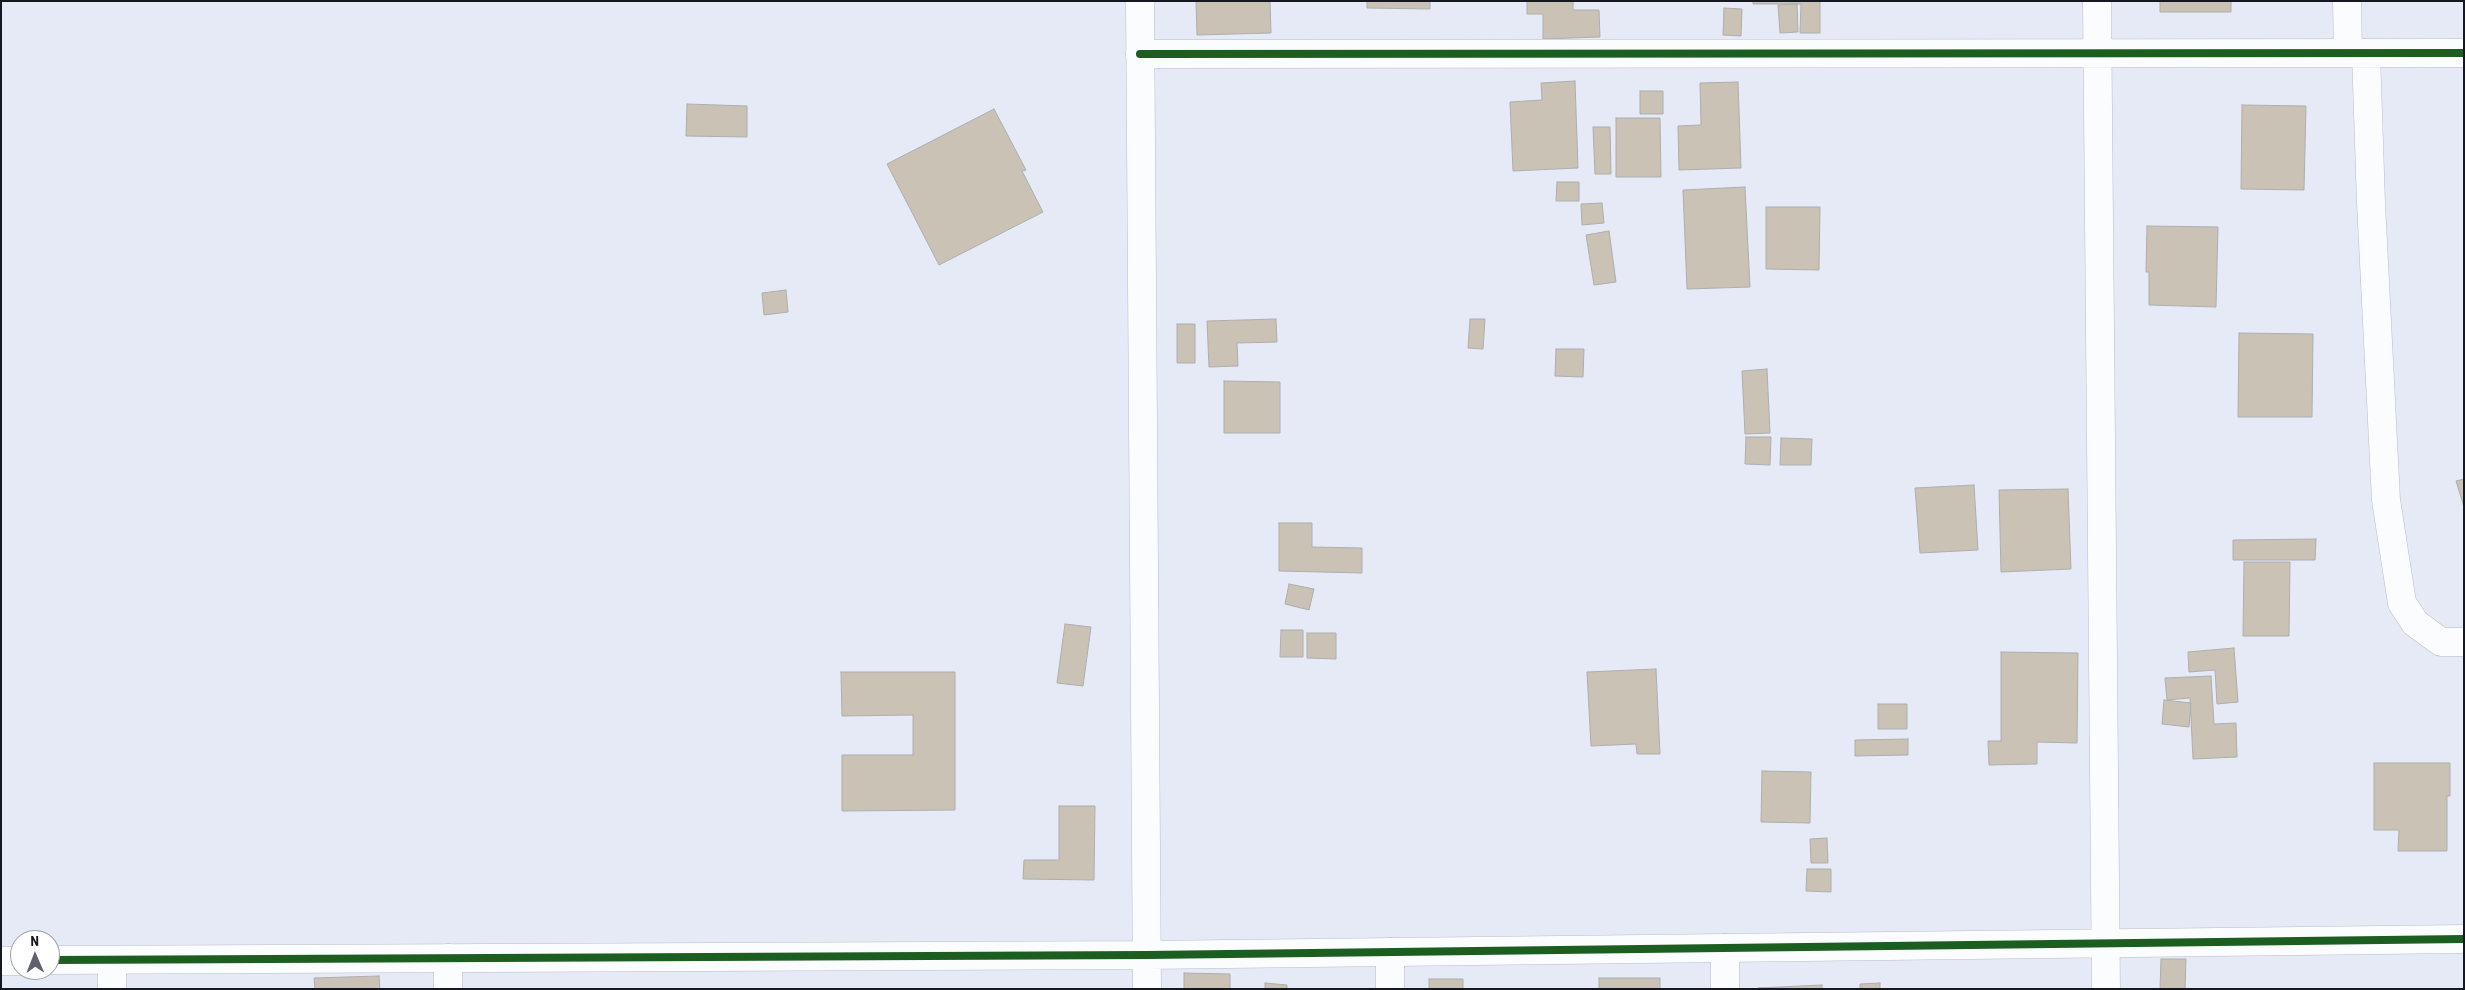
<!DOCTYPE html>
<style>
body{margin:0}
#map{position:relative;width:2465px;height:990px;overflow:hidden;background:#e6eaf7;font-family:"Roboto Condensed",sans-serif}
canvas{display:block}
.frame{position:absolute;inset:0;border:2px solid #161821;pointer-events:none}
.north{position:absolute;left:10px;top:930px;width:50px;height:50px;box-sizing:border-box;background:#fff;border:1px solid #a2a3a6;border-radius:50%;rotate:359deg;font-size:14px;font-weight:700;line-height:20px;text-align:center;color:#161821}
.north::after{content:'';display:block;margin:auto;width:18px;height:22px;background:#5f626c;clip-path:polygon(50% 0,100% 100%,50% 72%,0 100%)}
</style>
<div id="map">
<canvas width="2465" height="990"></canvas>
<div class="frame"></div>
<div class="north">N</div>
</div>
<script>
const c = document.querySelector('canvas').getContext('2d');
c.lineJoin = 'round';
function fillPath(path, color) { c.fillStyle = color; c.fill(path, 'evenodd'); }
const shape = rows => new Path2D(rows.map(r => 'M' + r).join(''));
function trace(path, color, width, dash) { c.strokeStyle = color; c.lineWidth = width; c.lineCap = dash ? 'butt' : 'round'; c.setLineDash(dash || []); c.stroke(path); }
const building = shape([
 [1196,1,1270,1,1271,33,1197,35,1196,1],
 [1367,1,1430,1,1430,9,1367,8,1367,1],
 [1527,1,1573,1,1573,10,1599,10,1600,37,1543,39,1543,14,1527,14,1527,1],
 [1753,1,1820,1,1820,33,1800,33,1801,4,1753,4,1753,1],
 [2160,1,2231,1,2231,12,2160,12,2160,1],
 [1797,4,1798,32,1780,33,1778,5,1797,4],
 [1724,8,1742,9,1741,36,1723,35,1724,8],
 [1575,81,1578,168,1513,171,1510,102,1542,100,1541,83,1575,81],
 [1738,82,1741,168,1679,170,1678,126,1701,125,1700,83,1738,82],
 [1640,91,1663,91,1663,114,1640,114,1640,91],
 [687,104,747,106,747,137,686,136,687,104],
 [2242,105,2306,106,2304,190,2241,189,2242,105],
 [994,109,1026,170,1022,171,1043,212,939,265,887,164,994,109],
 [1616,118,1660,118,1661,177,1616,177,1616,118],
 [1593,127,1610,127,1611,174,1595,174,1593,127],
 [1557,182,1579,182,1579,201,1556,201,1557,182],
 [1745,187,1750,287,1687,289,1683,190,1745,187],
 [1602,203,1604,223,1582,225,1581,204,1602,203],
 [1766,207,1820,207,1819,270,1766,269,1766,207],
 [2147,226,2218,227,2216,307,2149,305,2149,272,2146,272,2147,226],
 [1609,231,1616,282,1594,285,1586,235,1609,231],
 [786,290,788,312,764,315,762,293,786,290],
 [1276,319,1277,342,1237,343,1238,366,1209,367,1207,321,1276,319],
 [1470,319,1485,319,1483,349,1468,348,1470,319],
 [1177,324,1195,324,1195,363,1177,363,1177,324],
 [2239,333,2313,334,2312,417,2238,417,2239,333],
 [1556,349,1584,349,1583,377,1555,376,1556,349],
 [1767,369,1770,433,1745,434,1742,371,1767,369],
 [1224,381,1280,382,1280,433,1224,433,1224,381],
 [1746,437,1771,437,1770,465,1745,464,1746,437],
 [1781,438,1812,439,1811,465,1780,465,1781,438],
 [2464,479,2464,507,2456,481,2464,479],
 [1974,485,1978,550,1920,553,1915,488,1974,485],
 [2068,489,2071,569,2001,572,1999,490,2068,489],
 [1279,523,1312,523,1312,547,1362,548,1362,573,1279,571,1279,523],
 [2316,539,2315,560,2233,560,2233,540,2316,539],
 [2244,562,2290,562,2289,636,2243,636,2244,562],
 [1289,584,1314,589,1309,610,1285,604,1289,584],
 [1065,624,1091,627,1083,686,1057,683,1065,624],
 [1281,630,1303,630,1303,657,1280,657,1281,630],
 [1307,633,1336,633,1336,659,1307,658,1307,633],
 [2234,648,2238,702,2217,704,2215,670,2189,672,2188,652,2234,648],
 [2001,652,2078,653,2077,743,2037,742,2037,764,1989,765,1988,741,2001,741,2001,652],
 [1656,669,1660,754,1637,754,1636,744,1591,746,1587,672,1656,669],
 [841,672,955,672,955,810,842,811,842,755,913,755,913,715,842,716,841,672],
 [2211,676,2214,724,2236,723,2237,757,2193,759,2190,698,2167,700,2165,678,2211,676],
 [2164,700,2191,703,2189,727,2162,724,2164,700],
 [1878,704,1907,704,1907,729,1878,729,1878,704],
 [1908,739,1908,755,1855,756,1855,740,1908,739],
 [2374,763,2450,763,2450,796,2447,796,2447,851,2398,851,2399,830,2374,830,2374,763],
 [1762,771,1811,772,1810,823,1761,822,1762,771],
 [1059,806,1095,806,1094,880,1023,879,1024,860,1059,860,1059,806],
 [1827,838,1828,863,1811,863,1810,839,1827,838],
 [1807,869,1831,869,1831,892,1806,891,1807,869],
 [2161,959,2186,959,2185,989,2160,989,2161,959],
 [1184,973,1230,974,1230,989,1184,989,1184,973],
 [379,976,380,989,315,989,314,978,379,976],
 [1599,978,1660,978,1660,989,1599,989,1599,978],
 [1429,979,1463,979,1463,989,1429,989,1429,979],
 [1265,983,1287,985,1287,989,1265,989,1265,983],
 [1880,983,1880,989,1860,989,1860,984,1880,983],
 [1822,985,1822,989,1758,988,1822,985]
]);
fillPath(building, '#c9c2b5');
trace(building, '#aeaeaf', 1);
const street = shape([
 [2097,1,2106,989],
 [2347,1,2348,53],
 [2366,53,2371,203,2386,500,2402,603,2415,623,2441,642,2464,642],
 [1140,54,2464,53],
 [1725,948,1725,989],
 [1390,952,1390,989],
 [448,958,448,989],
 [112,989,112,960]
]);
const secondary = shape([
 [1140,1,1147,989],
 [50,960,1147,955,2464,939],
 [1,961,20,961]
]);
trace(street, '#b9bcc7', 29);
trace(secondary, '#b9bcc7', 29);
trace(street, '#fbfcfe', 28);
trace(secondary, '#fbfcfe', 28);
trace(shape([
 [1140,54,2464,53],
 [50,960,1147,955,2464,939]
]), '#1b5e20', 8);
</script>
